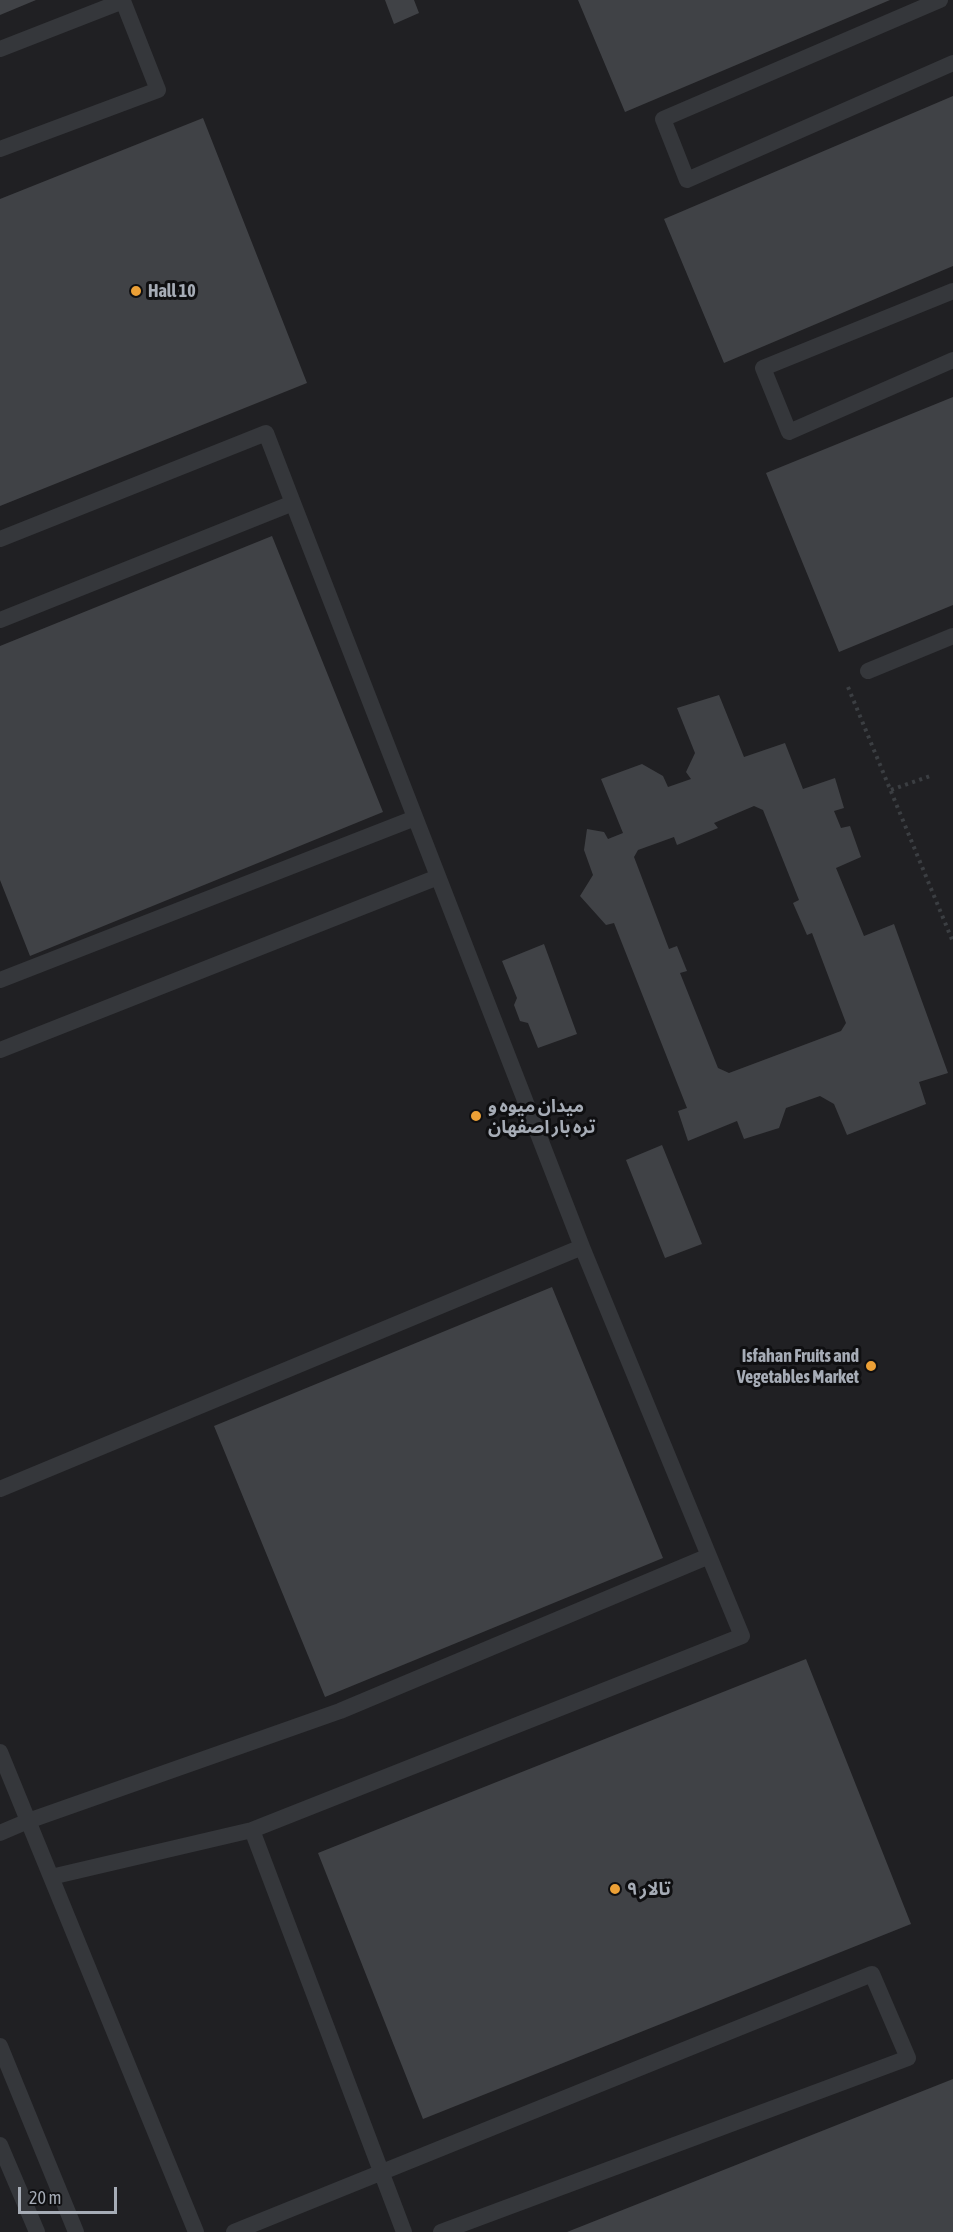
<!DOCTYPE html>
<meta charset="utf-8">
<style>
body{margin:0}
#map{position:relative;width:953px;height:2232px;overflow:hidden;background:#141416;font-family:"Asap Condensed",sans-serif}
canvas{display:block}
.scale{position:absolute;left:18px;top:2187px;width:99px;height:27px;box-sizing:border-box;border:3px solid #a6acb6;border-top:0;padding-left:8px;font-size:18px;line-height:21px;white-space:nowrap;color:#a6acb6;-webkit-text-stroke:4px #0f0f11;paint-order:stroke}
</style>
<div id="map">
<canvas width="953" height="2232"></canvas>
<div class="scale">20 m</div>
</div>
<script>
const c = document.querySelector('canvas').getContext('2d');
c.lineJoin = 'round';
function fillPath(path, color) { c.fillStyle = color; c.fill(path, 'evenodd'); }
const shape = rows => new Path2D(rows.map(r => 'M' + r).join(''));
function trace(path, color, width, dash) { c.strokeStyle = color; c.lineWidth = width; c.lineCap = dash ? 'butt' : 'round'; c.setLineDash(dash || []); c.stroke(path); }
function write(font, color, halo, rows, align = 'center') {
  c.font = font + ' "Asap Condensed","Noto Sans Arabic",sans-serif'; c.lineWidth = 6; c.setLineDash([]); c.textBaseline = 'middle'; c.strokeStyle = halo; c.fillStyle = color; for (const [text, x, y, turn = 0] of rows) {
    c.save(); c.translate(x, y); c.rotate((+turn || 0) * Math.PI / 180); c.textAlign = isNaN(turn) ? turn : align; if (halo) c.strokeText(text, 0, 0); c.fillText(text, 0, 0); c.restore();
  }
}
fillPath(shape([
 [0,0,953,0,953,2232,0,2232]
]), '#202023');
fillPath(shape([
 [0,0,36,0,0,15],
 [385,0,414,0,419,13,394,24],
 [578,0,890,0,625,112],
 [953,96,953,266,724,363,664,219],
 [203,118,307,383,0,506,0,199],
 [953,397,953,605,839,652,766,473],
 [272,536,383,812,30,956,0,880,0,646],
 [719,695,744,757,785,743,803,789,835,778,844,808,834,811,841,828,850,826,861,857,836,868,864,936,894,924,948,1073,919,1082,926,1104,847,1135,834,1104,820,1096,786,1108,779,1128,744,1139,737,1121,688,1141,678,1111,687,1108,614,923,606,925,580,896,593,875,584,850,587,829,604,832,608,839,623,833,601,779,642,764,663,776,668,787,691,779,686,772,695,753,677,708],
 [754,806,763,810,799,900,793,903,807,935,812,933,846,1023,841,1031,729,1073,718,1068,680,973,687,971,677,946,669,949,634,857,638,850,674,837,677,845,718,828,714,823],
 [544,944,577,1034,538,1048,528,1023,520,1021,514,1005,517,998,502,961],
 [662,1145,702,1244,665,1258,626,1160],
 [552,1287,663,1558,325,1697,214,1426],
 [806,1659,911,1924,423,2119,318,1853],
 [953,2079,953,2232,567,2232]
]), '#404246');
trace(shape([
 [848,687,953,942],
 [891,790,930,776]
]), '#3b3e42', 4, [3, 4.5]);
trace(shape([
 [940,0,663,119,687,180,953,63],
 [0,49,123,1,158,90,0,149],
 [953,291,763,368,789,432,953,360],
 [0,539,266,433,293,503,0,620],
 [868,671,953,636],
 [0,980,415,818],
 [0,1050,438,877],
 [582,1247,709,1556],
 [0,1489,582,1247,293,503],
 [0,1752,196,2232],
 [252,1830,404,2232],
 [0,1833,28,1821,340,1711,709,1556,742,1636,252,1830,51,1877],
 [0,2046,76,2232],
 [0,2145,37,2232],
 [234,2232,872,1974,908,2058,441,2232]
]), '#35373b', 16);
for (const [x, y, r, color] of [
 [136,291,6,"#eca036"],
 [476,1116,6,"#eca036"],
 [871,1366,6,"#eca036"],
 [615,1889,6,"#eca036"]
]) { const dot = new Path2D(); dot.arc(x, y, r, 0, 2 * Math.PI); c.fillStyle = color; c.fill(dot); trace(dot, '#0f0f11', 2); }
write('bold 18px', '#a6acb6', '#0f0f11', [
 ["Hall 10",148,291],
 ["میدان میوه و",488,1106],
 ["تره بار اصفهان",488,1127],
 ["Isfahan Fruits and",859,1356,"right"],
 ["Vegetables Market",859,1377,"right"],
 ["تالار ۹",627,1889]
], 'left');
</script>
